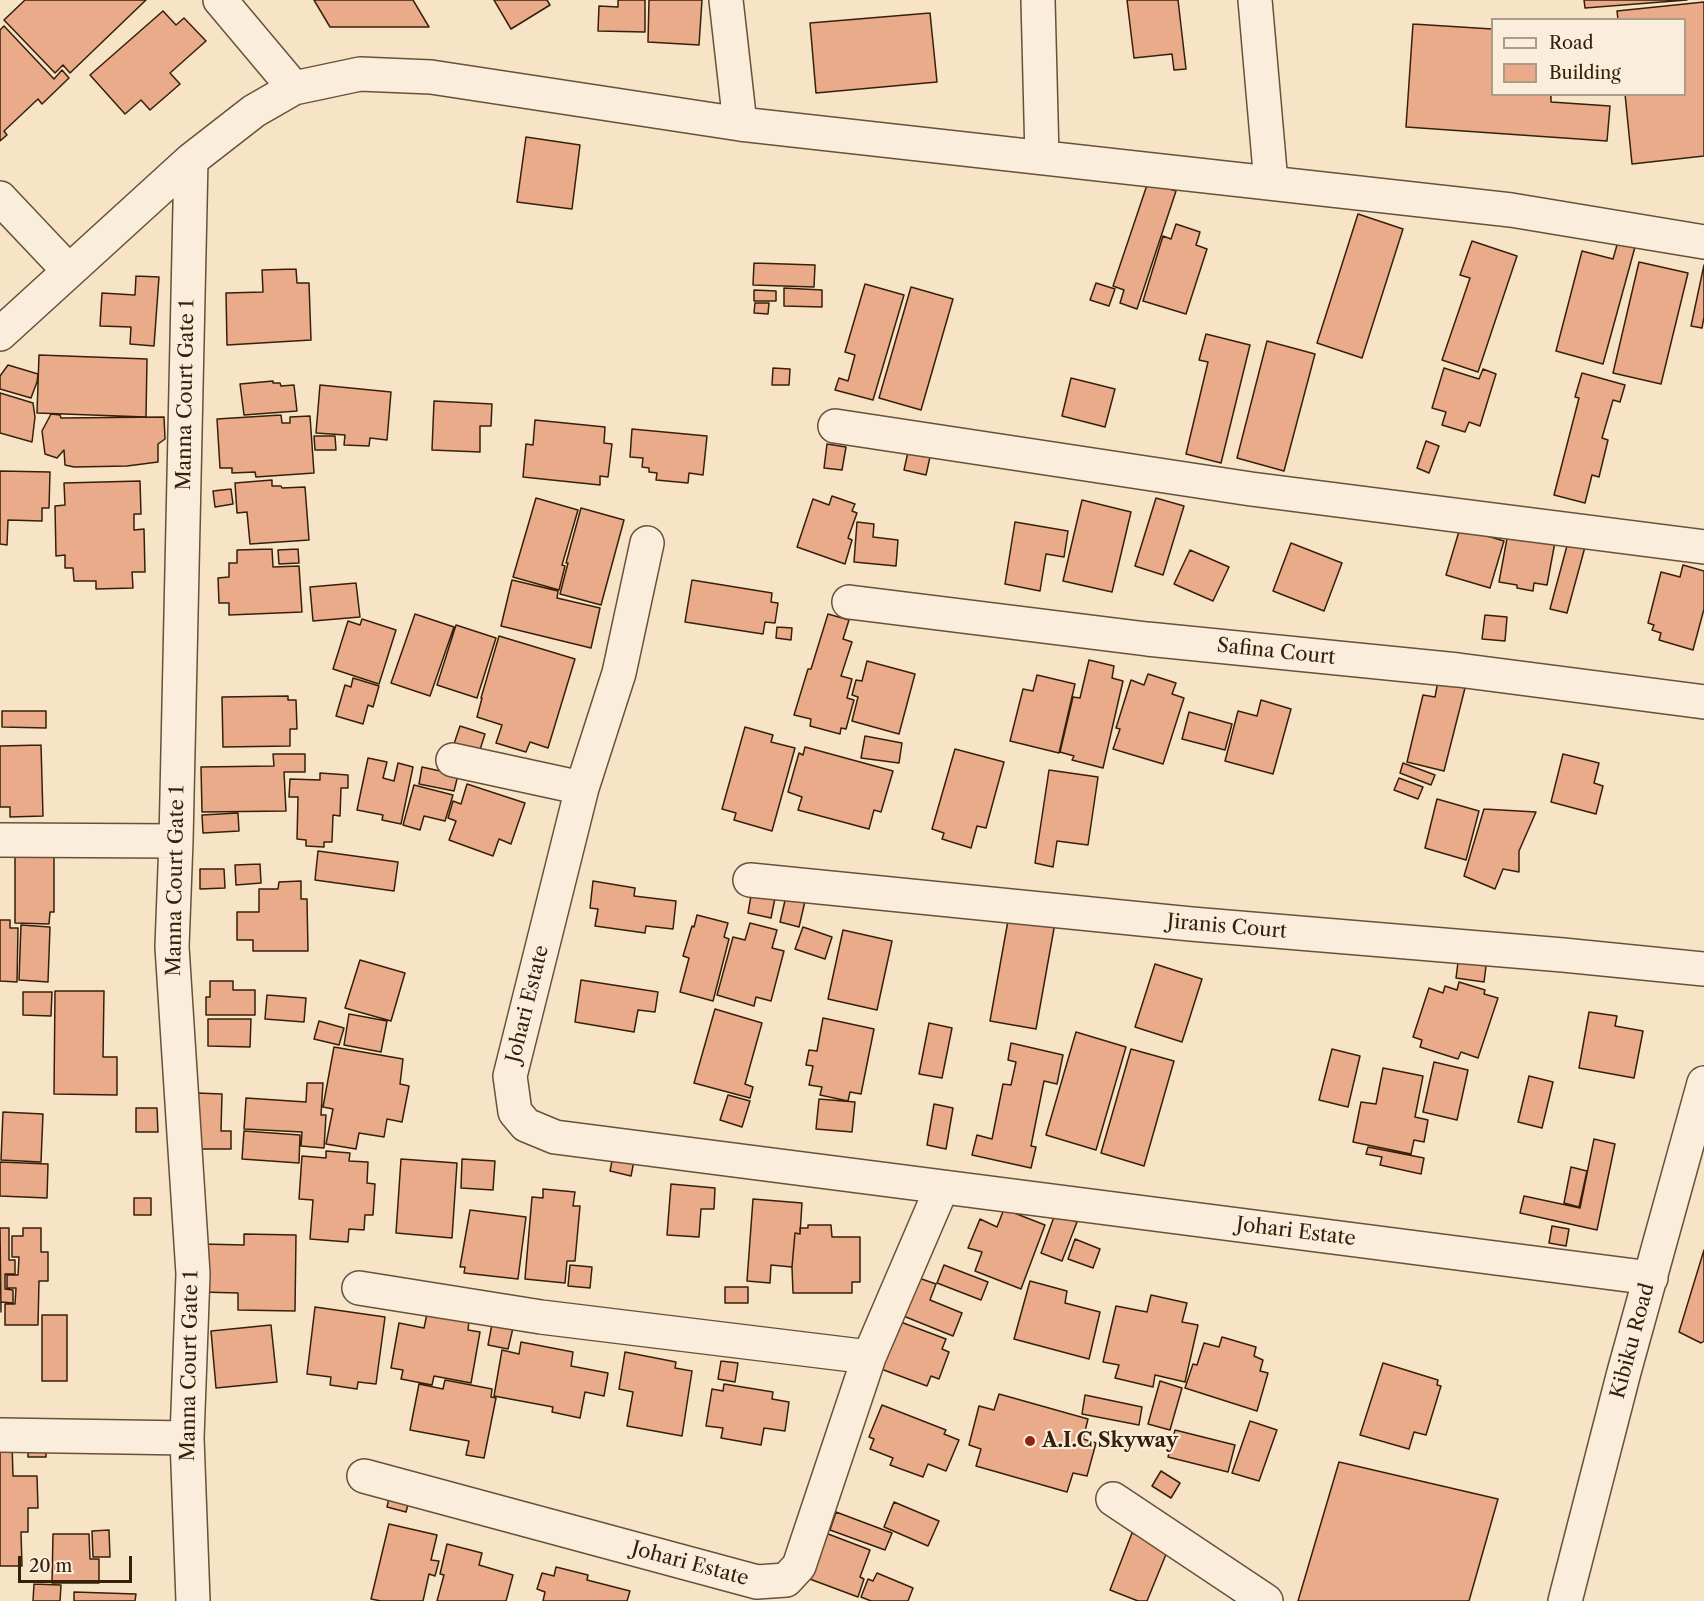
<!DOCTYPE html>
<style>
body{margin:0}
#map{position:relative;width:1704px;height:1601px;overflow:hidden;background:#f7e4c7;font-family:"Libre Caslon Text",serif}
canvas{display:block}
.legend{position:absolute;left:1491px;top:18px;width:195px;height:78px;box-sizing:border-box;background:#faeddb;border:2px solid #ac9b87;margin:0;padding:8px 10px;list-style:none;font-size:18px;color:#372009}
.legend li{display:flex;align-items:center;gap:12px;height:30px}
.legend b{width:30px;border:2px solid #ac9b87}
.scale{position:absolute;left:18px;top:1556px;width:114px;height:27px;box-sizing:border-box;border:3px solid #372009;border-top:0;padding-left:8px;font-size:18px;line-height:21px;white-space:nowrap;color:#372009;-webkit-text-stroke:4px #faeddb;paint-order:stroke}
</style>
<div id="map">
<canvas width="1704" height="1601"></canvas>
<ul class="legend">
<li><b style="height:8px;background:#faeddb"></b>Road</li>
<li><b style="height:16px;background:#eaab8a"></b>Building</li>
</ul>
<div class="scale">20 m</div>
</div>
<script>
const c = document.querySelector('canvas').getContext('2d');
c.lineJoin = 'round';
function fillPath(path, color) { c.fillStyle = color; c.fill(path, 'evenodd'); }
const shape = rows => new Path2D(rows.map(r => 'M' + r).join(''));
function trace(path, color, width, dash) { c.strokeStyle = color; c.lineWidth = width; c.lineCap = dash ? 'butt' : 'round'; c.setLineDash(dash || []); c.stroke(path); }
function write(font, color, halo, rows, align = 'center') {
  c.font = font + ' "Libre Caslon Text",serif'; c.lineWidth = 4.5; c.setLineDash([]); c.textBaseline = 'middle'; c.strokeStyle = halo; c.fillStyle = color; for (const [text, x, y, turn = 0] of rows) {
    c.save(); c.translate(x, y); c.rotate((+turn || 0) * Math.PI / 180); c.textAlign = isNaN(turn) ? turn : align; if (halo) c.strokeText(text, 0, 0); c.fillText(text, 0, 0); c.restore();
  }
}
const building = shape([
 [25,0,146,0,70,73,63,65,55,73,4,20,25,0],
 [314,0,413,0,429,27,330,27,314,0],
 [494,0,547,0,550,5,511,29,494,0],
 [618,0,645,0,645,32,598,31,599,6,618,7,618,0],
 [649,0,702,0,699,45,648,42,649,0],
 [1127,0,1178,0,1186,69,1174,70,1172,54,1134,58,1127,0],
 [1584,0,1687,0,1585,8,1584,0],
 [1704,2,1704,156,1632,164,1625,94,1684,94,1684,20,1618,20,1617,11,1704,2],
 [163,11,176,25,184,18,206,41,170,73,180,84,150,110,141,100,125,114,90,75,163,11],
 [930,13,937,82,816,93,810,23,930,13],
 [1413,24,1492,29,1492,94,1551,94,1551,102,1610,106,1607,141,1406,127,1413,24],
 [4,26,54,79,62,70,69,78,42,104,38,99,4,131,7,135,0,141,0,30,4,26],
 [526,137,580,145,572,209,517,202,526,137],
 [1148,182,1176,191,1137,309,1120,303,1124,290,1113,286,1148,182],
 [1358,214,1403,229,1362,358,1317,343,1358,214],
 [1176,224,1200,232,1196,245,1207,249,1186,314,1143,301,1163,236,1171,239,1176,224],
 [1621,231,1638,236,1603,364,1556,351,1582,251,1613,259,1621,231],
 [1472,241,1517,256,1478,372,1442,360,1470,278,1460,275,1472,241],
 [1639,262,1688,273,1661,384,1613,373,1639,262],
 [754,263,815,265,814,287,753,285,754,263],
 [1704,265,1704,317,1702,328,1691,326,1704,265],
 [296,269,297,283,309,283,311,340,227,345,226,293,263,292,262,270,296,269],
 [136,276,159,277,154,346,130,344,131,327,100,326,102,293,135,295,136,276],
 [1096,283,1115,289,1109,306,1090,300,1096,283],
 [865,284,904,295,873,400,835,390,839,378,848,381,855,355,845,352,865,284],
 [911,287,953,299,921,410,879,398,911,287],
 [784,288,822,290,822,307,784,306,784,288],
 [754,290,776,291,776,301,754,301,754,290],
 [755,303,769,303,768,314,754,313,755,303],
 [1206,334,1250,345,1221,463,1186,454,1208,362,1199,360,1206,334],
 [1267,341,1315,354,1284,471,1237,458,1267,341],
 [39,355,147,359,146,417,37,413,39,355],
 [8,365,38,374,37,382,31,398,0,389,0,376,8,365],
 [773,368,790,369,789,385,772,385,773,368],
 [1444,368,1479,379,1483,369,1496,374,1480,426,1469,422,1465,432,1442,425,1446,412,1432,408,1444,368],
 [1582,373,1625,385,1620,402,1613,400,1602,438,1608,440,1599,477,1592,475,1585,503,1554,495,1579,398,1575,397,1582,373],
 [1071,378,1115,389,1105,427,1062,416,1071,378],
 [273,381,273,383,280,383,281,386,294,385,297,411,244,415,240,384,273,381],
 [320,385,391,392,387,440,370,438,369,446,344,445,345,435,316,433,320,385],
 [0,393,33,403,35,417,32,442,0,433,0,393],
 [434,401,492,404,491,426,480,426,480,452,432,450,434,401],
 [51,414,60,415,61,418,164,417,165,439,158,444,158,462,127,466,74,467,65,465,64,450,57,458,45,454,42,431,51,414],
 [281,415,282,423,290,423,290,417,310,416,314,473,256,477,255,472,232,473,232,468,220,468,217,419,281,415],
 [535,420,605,427,604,443,612,444,608,477,600,476,600,485,523,477,526,444,533,445,535,420],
 [632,429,707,436,703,475,689,473,688,483,656,480,657,473,649,472,649,468,642,467,643,458,630,457,632,429],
 [314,436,335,436,336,450,315,450,314,436],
 [1426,441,1439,446,1429,473,1417,468,1426,441],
 [827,444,846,447,842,470,824,468,827,444],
 [908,452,930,457,926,475,904,470,908,452],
 [0,471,50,472,49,508,42,508,42,521,8,520,7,545,0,544,0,471],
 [272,480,272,486,281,486,282,488,305,487,309,540,250,544,247,512,237,513,235,483,272,480],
 [140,481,141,514,134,514,134,530,144,529,145,572,132,572,133,588,96,589,96,581,74,581,73,568,65,568,65,555,56,556,55,506,65,505,64,483,140,481],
 [231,489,233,504,215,507,213,491,231,489],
 [832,496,855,504,852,511,857,513,848,538,852,540,845,564,797,547,813,499,829,505,832,496],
 [536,498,578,510,562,565,565,566,559,590,513,577,536,498],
 [1156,498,1184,506,1163,575,1135,566,1156,498],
 [1082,500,1131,512,1112,592,1063,581,1082,500],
 [581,508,624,520,601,605,560,594,568,563,566,563,581,508],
 [857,522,874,524,873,537,898,540,896,566,854,562,857,522],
 [1015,522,1068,531,1064,557,1046,554,1040,591,1005,584,1015,522],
 [1460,528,1504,541,1490,588,1446,575,1460,528],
 [1508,533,1555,542,1547,585,1534,583,1533,591,1517,588,1517,585,1499,582,1508,533],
 [1568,542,1585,547,1567,613,1550,609,1568,542],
 [1291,543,1342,563,1324,611,1273,591,1291,543],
 [272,549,273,567,299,566,302,612,229,615,229,603,219,603,218,578,229,577,229,563,237,563,237,550,272,549],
 [298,549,299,563,279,564,278,550,298,549],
 [1190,550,1229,567,1213,601,1174,584,1190,550],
 [1683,565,1704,571,1704,609,1693,650,1659,640,1661,633,1652,630,1654,625,1648,623,1661,572,1680,577,1683,565],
 [512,580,558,591,557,598,600,608,591,648,501,626,512,580],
 [692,580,772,593,771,602,778,603,775,623,765,622,763,634,685,622,692,580],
 [356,583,360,617,313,621,310,587,356,583],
 [415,614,454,627,430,696,391,683,415,614],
 [828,614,849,620,843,639,852,642,841,676,852,679,847,698,854,700,846,729,841,728,840,734,810,726,811,719,794,715,808,669,811,669,828,614],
 [1485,615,1507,617,1505,641,1482,639,1485,615],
 [362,619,396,630,379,684,333,669,348,621,360,625,362,619],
 [456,625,496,638,477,698,437,685,456,625],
 [777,627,792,628,791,640,776,638,777,627],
 [499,636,575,659,548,748,530,742,526,752,496,743,502,725,477,717,482,698,481,698,499,636],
 [1089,660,1114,666,1112,678,1123,681,1103,768,1072,760,1074,756,1060,752,1073,697,1080,698,1089,660],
 [867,661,915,674,899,734,852,721,858,697,852,695,856,680,862,681,867,661],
 [1148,674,1176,683,1172,694,1184,698,1163,764,1113,749,1120,729,1116,728,1131,680,1144,685,1148,674],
 [1037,675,1075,684,1059,753,1010,741,1023,689,1033,691,1037,675],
 [353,678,379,686,373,707,368,705,363,724,336,716,345,685,351,687,353,678],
 [1438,681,1465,688,1444,771,1407,762,1423,695,1435,697,1438,681],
 [288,696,288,700,296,700,297,729,290,729,290,746,223,747,222,697,288,696],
 [1261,700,1291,709,1273,774,1225,761,1238,711,1257,716,1261,700],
 [2,711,46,711,46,728,2,727,2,711],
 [1189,712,1232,724,1225,750,1182,739,1189,712],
 [460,726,485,734,479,753,454,744,460,726],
 [745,727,773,735,771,742,795,748,772,831,734,820,736,813,722,809,745,727],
 [865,736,902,743,899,763,861,758,865,736],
 [41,745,43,816,10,817,10,807,0,807,0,746,41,745],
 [805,747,893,771,881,812,874,810,869,829,798,810,802,797,788,792,799,753,803,755,805,747],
 [955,749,1004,762,986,828,977,826,971,848,942,839,944,833,932,829,955,749],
 [273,754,305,754,305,772,284,772,286,811,202,812,201,767,274,766,273,754],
 [1563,754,1599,763,1594,783,1603,786,1596,814,1551,802,1563,754],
 [368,758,387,762,383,778,394,781,398,763,413,767,401,824,382,820,383,815,357,810,368,758],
 [1403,763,1435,775,1431,785,1400,773,1403,763],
 [422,767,458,775,454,791,419,784,422,767],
 [1049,770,1098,777,1088,845,1057,841,1053,867,1035,863,1049,770],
 [320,773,348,775,348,788,341,788,340,816,333,815,332,842,324,842,324,847,306,846,306,840,297,839,298,797,289,797,290,779,320,780,320,773],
 [1399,778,1423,787,1418,799,1394,790,1399,778],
 [467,784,525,803,511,844,499,839,493,856,449,840,456,821,448,818,453,801,461,804,467,784],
 [414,785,453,795,445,821,424,816,420,830,403,825,414,785],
 [1437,799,1479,811,1466,860,1425,848,1437,799],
 [1484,809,1536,812,1519,851,1519,872,1503,869,1495,889,1464,876,1484,809],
 [238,813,239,831,203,833,202,815,238,813],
 [318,851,398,862,394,891,315,880,318,851],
 [15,852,54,852,54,912,50,912,49,924,15,923,15,852],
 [260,864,261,883,236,885,235,865,260,864],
 [200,869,224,869,225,888,200,889,200,869],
 [301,881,301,899,307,899,308,951,253,951,253,940,237,940,237,912,259,912,259,889,278,889,279,882,301,881],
 [593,881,635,888,634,896,676,901,673,929,646,926,645,933,595,926,598,909,590,908,593,881],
 [752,890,775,898,771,918,748,913,752,890],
 [787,892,806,897,799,927,780,922,787,892],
 [697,915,728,923,724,937,729,939,713,1001,680,992,689,958,683,956,692,926,694,927,697,915],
 [1009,915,1055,923,1036,1029,990,1021,1009,915],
 [0,920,10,920,10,928,18,928,17,982,0,981,0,920],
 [750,923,777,930,772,948,784,951,771,1001,756,997,754,1006,717,995,733,937,745,940,750,923],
 [21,925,50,927,48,982,19,980,21,925],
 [803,927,832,937,825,959,795,949,803,927],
 [843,930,892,941,877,1010,828,999,843,930],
 [1459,954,1487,958,1484,982,1456,978,1459,954],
 [360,960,405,973,391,1021,345,1008,360,960],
 [1155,964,1202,979,1182,1042,1135,1027,1155,964],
 [581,980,658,992,655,1012,638,1010,634,1032,575,1022,581,980],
 [210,981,233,981,233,990,255,990,255,1015,206,1015,206,997,210,997,210,981],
 [1459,982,1485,990,1484,994,1498,998,1478,1058,1461,1052,1458,1059,1420,1047,1422,1040,1413,1037,1429,988,1443,993,1445,986,1457,990,1459,982],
 [55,991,104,991,103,1057,117,1057,117,1095,54,1094,55,991],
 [23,992,52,992,51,1016,23,1015,23,992],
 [267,995,306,998,304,1022,265,1019,267,995],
 [715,1009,762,1023,745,1084,753,1087,750,1098,694,1083,715,1009],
 [1589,1012,1617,1016,1615,1026,1643,1031,1634,1078,1579,1068,1589,1012],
 [349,1014,387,1021,381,1052,344,1045,349,1014],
 [823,1018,874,1029,861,1094,850,1092,848,1101,820,1095,822,1087,809,1085,813,1066,806,1065,809,1050,817,1051,823,1018],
 [208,1019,251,1019,250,1047,208,1046,208,1019],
 [319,1021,344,1028,339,1045,314,1039,319,1021],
 [929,1023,952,1028,942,1078,919,1074,929,1023],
 [1076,1032,1126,1047,1096,1150,1046,1135,1076,1032],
 [1011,1043,1063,1055,1057,1084,1044,1081,1031,1146,1036,1147,1031,1168,972,1155,977,1135,992,1139,1003,1084,1011,1085,1016,1062,1008,1060,1011,1043],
 [334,1047,403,1059,400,1084,409,1086,402,1122,387,1119,384,1137,359,1133,356,1149,326,1144,333,1109,323,1107,334,1047],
 [1131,1049,1174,1061,1144,1166,1101,1153,1131,1049],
 [1332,1049,1360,1056,1348,1107,1319,1100,1332,1049],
 [1434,1062,1468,1070,1457,1120,1423,1112,1434,1062],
 [1383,1068,1423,1076,1415,1117,1428,1120,1424,1142,1414,1140,1411,1154,1353,1142,1361,1102,1376,1104,1383,1068],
 [1529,1076,1553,1082,1542,1128,1518,1122,1529,1076],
 [307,1083,323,1083,321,1115,326,1115,324,1148,301,1146,302,1132,244,1129,246,1098,306,1102,307,1083],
 [197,1093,222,1094,221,1131,231,1131,231,1149,196,1149,197,1093],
 [728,1095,750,1101,742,1127,720,1120,728,1095],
 [819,1099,855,1102,852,1132,816,1129,819,1099],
 [934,1104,953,1108,946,1149,927,1145,934,1104],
 [136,1108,157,1108,158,1132,136,1132,136,1108],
 [3,1112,43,1114,41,1162,1,1160,3,1112],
 [244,1131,300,1135,299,1163,242,1159,244,1131],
 [1594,1139,1615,1144,1597,1230,1520,1213,1524,1196,1580,1208,1594,1139],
 [615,1146,636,1151,631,1176,610,1171,615,1146],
 [1368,1147,1424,1158,1421,1174,1380,1165,1382,1157,1366,1154,1368,1147],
 [326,1151,350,1153,349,1161,368,1162,367,1183,375,1184,373,1215,365,1215,364,1230,349,1229,348,1242,310,1239,313,1200,299,1199,302,1156,326,1158,326,1151],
 [401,1159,457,1163,452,1238,396,1233,401,1159],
 [462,1159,495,1161,493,1190,461,1188,462,1159],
 [0,1162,48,1164,47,1198,0,1196,0,1162],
 [1571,1167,1587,1171,1579,1207,1564,1203,1571,1167],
 [671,1184,715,1188,714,1209,701,1209,699,1237,667,1235,671,1184],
 [543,1189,575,1192,573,1206,580,1206,575,1261,567,1261,565,1283,525,1279,532,1197,543,1198,543,1189],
 [134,1198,151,1198,151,1215,134,1215,134,1198],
 [753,1199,802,1203,800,1234,795,1233,792,1267,771,1265,770,1283,747,1281,753,1199],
 [1004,1209,1045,1225,1021,1289,975,1271,982,1252,968,1248,980,1219,997,1227,1004,1209],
 [470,1210,526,1217,518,1279,464,1273,465,1267,460,1267,470,1210],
 [1055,1214,1077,1222,1062,1261,1041,1253,1055,1214],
 [808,1225,831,1225,832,1237,860,1237,860,1282,852,1282,852,1293,793,1293,792,1267,795,1233,800,1234,800,1228,808,1228,808,1225],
 [1552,1226,1569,1229,1566,1246,1549,1243,1552,1226],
 [0,1228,9,1228,9,1260,15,1260,15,1274,5,1274,5,1289,13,1290,13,1303,1,1302,1,1312,0,1228],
 [23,1228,41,1228,41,1252,48,1252,48,1281,39,1281,38,1325,5,1325,5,1304,15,1304,16,1288,7,1288,7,1275,18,1275,19,1257,12,1257,12,1236,23,1236,23,1228],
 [244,1234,296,1235,295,1311,238,1310,238,1293,202,1292,203,1244,244,1245,244,1234],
 [1075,1239,1100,1249,1093,1268,1068,1259,1075,1239],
 [1704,1250,1704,1341,1701,1343,1679,1332,1704,1250],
 [570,1265,592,1267,590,1288,568,1286,570,1265],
 [944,1265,988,1282,981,1300,937,1283,944,1265],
 [916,1277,936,1284,930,1300,962,1313,953,1336,901,1315,916,1277],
 [1030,1281,1067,1291,1065,1303,1100,1312,1089,1359,1014,1339,1030,1281],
 [725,1287,748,1287,748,1303,725,1303,725,1287],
 [1151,1295,1187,1303,1182,1322,1198,1325,1185,1382,1155,1375,1153,1387,1115,1378,1119,1365,1103,1362,1116,1306,1147,1312,1151,1295],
 [315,1307,385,1317,376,1384,358,1382,357,1389,330,1385,331,1377,307,1374,315,1307],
 [427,1314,469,1321,468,1330,480,1332,471,1383,434,1376,432,1385,401,1379,403,1370,391,1368,399,1323,424,1328,427,1314],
 [42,1315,67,1315,67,1381,42,1381,42,1315],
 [898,1321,946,1339,942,1349,949,1352,939,1379,931,1376,927,1386,881,1369,898,1321],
 [492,1324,513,1328,508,1349,488,1345,492,1324],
 [271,1325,277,1382,216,1388,211,1331,271,1325],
 [1222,1337,1256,1347,1254,1356,1263,1360,1260,1371,1268,1373,1257,1411,1185,1388,1193,1364,1197,1365,1204,1343,1219,1347,1222,1337],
 [521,1342,573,1352,571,1366,608,1373,604,1396,585,1392,580,1418,552,1412,553,1407,494,1396,502,1350,519,1354,521,1342],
 [625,1352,676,1362,675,1368,692,1371,682,1436,627,1426,633,1392,619,1389,625,1352],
 [721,1361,738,1363,735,1382,718,1379,721,1361],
 [1383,1363,1438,1380,1437,1385,1441,1386,1426,1435,1414,1432,1409,1449,1360,1435,1383,1363],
 [445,1380,492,1389,491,1397,496,1398,484,1458,466,1455,469,1441,410,1430,419,1384,443,1389,445,1380],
 [1160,1381,1182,1388,1170,1430,1148,1424,1160,1381],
 [724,1384,773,1392,772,1399,789,1402,785,1431,764,1428,761,1445,721,1438,723,1428,706,1426,712,1389,723,1391,724,1384],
 [999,1394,1088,1419,1083,1439,1096,1443,1087,1476,1073,1473,1067,1492,976,1466,981,1449,969,1445,979,1406,994,1410,999,1394],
 [1085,1395,1142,1407,1139,1425,1082,1414,1085,1395],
 [882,1405,946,1430,944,1434,959,1440,946,1471,928,1464,923,1477,890,1465,893,1458,870,1449,874,1439,869,1437,882,1405],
 [1250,1421,1277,1430,1259,1481,1232,1473,1250,1421],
 [1175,1430,1235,1445,1228,1472,1168,1457,1175,1430],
 [28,1439,46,1440,46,1457,28,1457,28,1439],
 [0,1444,12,1444,13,1476,37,1476,38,1508,28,1508,28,1532,21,1532,22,1566,0,1566,0,1444],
 [1339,1462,1498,1499,1469,1601,1298,1601,1339,1462],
 [1161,1471,1180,1483,1171,1498,1152,1486,1161,1471],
 [391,1488,411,1493,406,1512,387,1507,391,1488],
 [894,1502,939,1521,928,1546,884,1527,894,1502],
 [836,1512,892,1533,885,1550,830,1530,836,1512],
 [389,1524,437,1535,431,1560,439,1561,435,1576,429,1574,423,1601,381,1601,371,1599,389,1524],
 [109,1530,110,1557,93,1557,92,1531,109,1530],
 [823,1532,870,1550,860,1577,864,1579,858,1597,807,1578,823,1532],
 [1132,1533,1169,1547,1147,1601,1138,1601,1110,1590,1132,1533],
 [53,1534,89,1534,90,1559,99,1559,99,1583,52,1583,53,1534],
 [447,1544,482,1553,479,1565,513,1575,506,1601,437,1601,444,1575,440,1574,447,1544],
 [556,1567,588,1575,587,1580,630,1591,627,1601,543,1601,545,1592,537,1589,542,1573,554,1576,556,1567],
 [877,1573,913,1588,908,1601,871,1601,861,1597,868,1579,873,1581,877,1573],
 [34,1584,61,1585,60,1601,33,1601,34,1584],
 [74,1592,136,1594,135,1601,74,1601,74,1592]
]);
fillPath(building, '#eaab8a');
trace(building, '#372009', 1.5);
const minor = shape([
 [220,0,294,88],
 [726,0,740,124],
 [1038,0,1042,157],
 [1255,0,1271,183],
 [191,160,176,841,172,947,193,1274,187,1438,193,1601],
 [0,198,69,271],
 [0,334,191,160,254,111,294,88,360,74,431,77,740,124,1511,210,1704,242],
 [835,426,1251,489,1704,547],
 [647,543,619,673,582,788,510,1076,515,1112,526,1125,555,1137,1651,1278],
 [849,602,1147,639,1458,670,1704,702],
 [453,760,582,788],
 [0,840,176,841],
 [750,880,1191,924,1563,955,1704,969],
 [359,1288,541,1317,869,1357],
 [0,1435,187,1438],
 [364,1476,757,1582,786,1580,799,1566,869,1357,942,1187],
 [1113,1499,1266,1601],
 [1565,1601,1624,1372,1704,1083]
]);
trace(minor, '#675138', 36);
trace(minor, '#faeddb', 33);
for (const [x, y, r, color] of [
 [1030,1441,6,"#8f2418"]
]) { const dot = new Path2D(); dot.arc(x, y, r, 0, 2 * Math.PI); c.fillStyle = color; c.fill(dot); trace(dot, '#faeddb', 2); }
write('20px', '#372009', '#faeddb', [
 ["Manna Court Gate 1",186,395,-89],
 ["Safina Court",1276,652,6],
 ["Manna Court Gate 1",176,881,-89],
 ["Jiranis Court",1227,927,5],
 ["Johari Estate",528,1004,-76],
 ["Johari Estate",1296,1232,7],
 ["Kibiku Road",1633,1341,-75],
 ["Manna Court Gate 1",190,1366,-89],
 ["Johari Estate",690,1564,15]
]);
write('bold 20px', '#372009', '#faeddb', [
 ["A.I.C Skyway",1042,1441]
], 'left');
</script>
